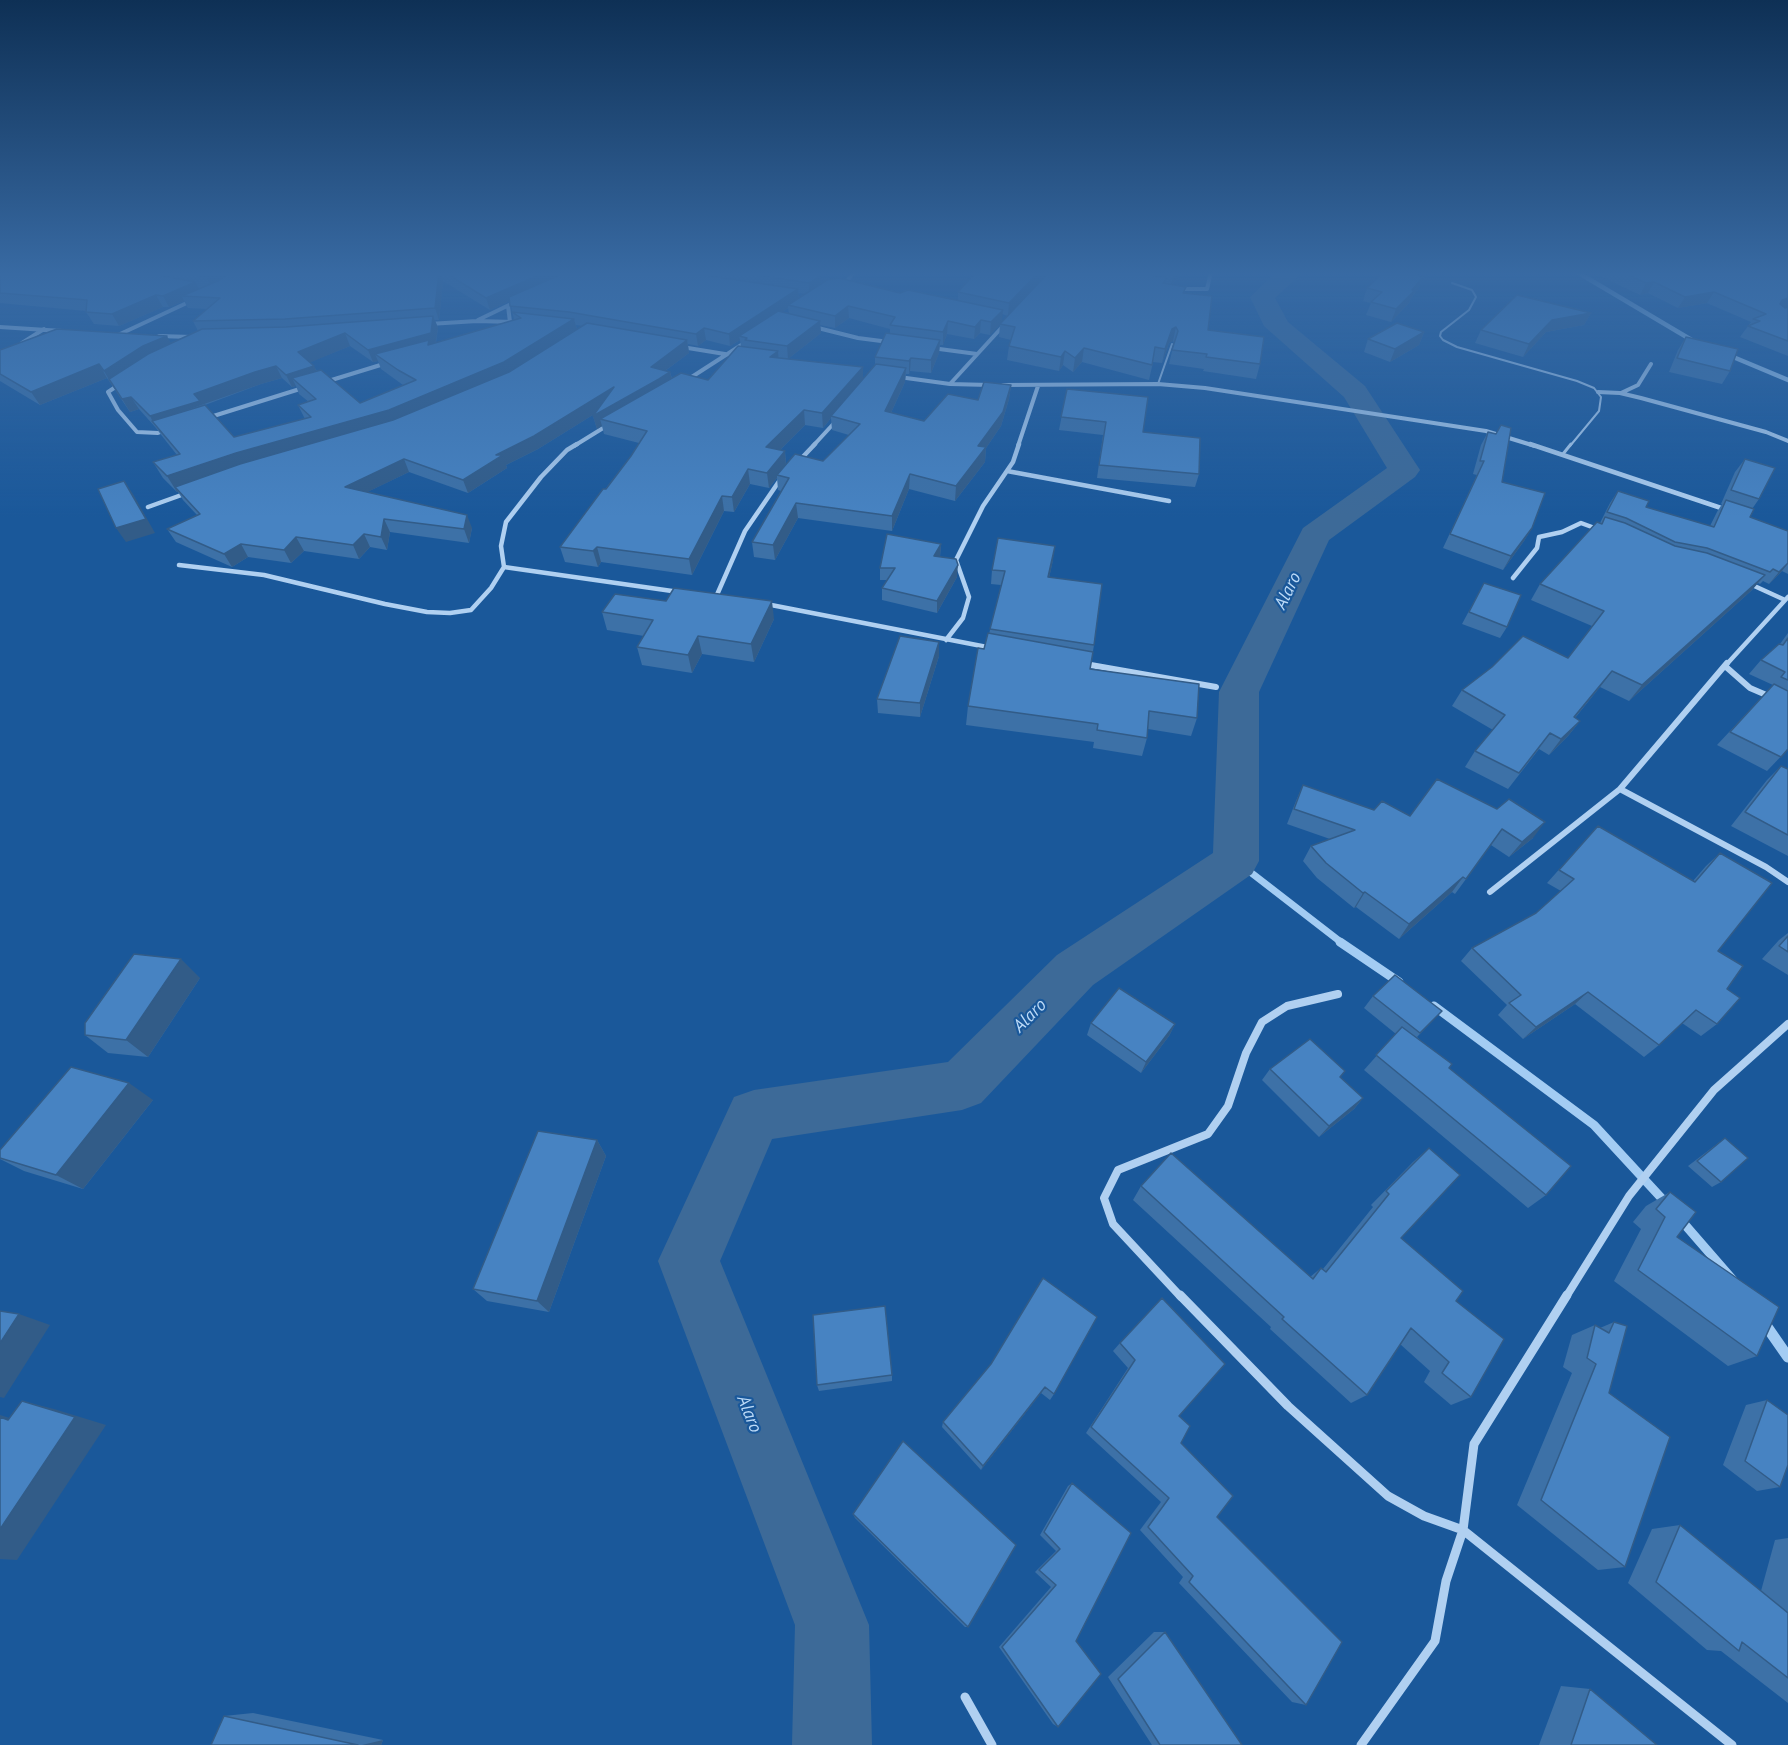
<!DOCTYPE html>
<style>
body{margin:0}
canvas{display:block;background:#1a589a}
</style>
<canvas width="1788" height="1745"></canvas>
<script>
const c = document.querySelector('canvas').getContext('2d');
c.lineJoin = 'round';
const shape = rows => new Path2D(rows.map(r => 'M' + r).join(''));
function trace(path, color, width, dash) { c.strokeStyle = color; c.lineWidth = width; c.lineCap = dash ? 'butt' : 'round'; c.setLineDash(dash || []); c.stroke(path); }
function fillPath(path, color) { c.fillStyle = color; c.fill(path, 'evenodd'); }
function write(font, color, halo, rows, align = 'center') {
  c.font = font + ' "PT Sans",sans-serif'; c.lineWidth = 4.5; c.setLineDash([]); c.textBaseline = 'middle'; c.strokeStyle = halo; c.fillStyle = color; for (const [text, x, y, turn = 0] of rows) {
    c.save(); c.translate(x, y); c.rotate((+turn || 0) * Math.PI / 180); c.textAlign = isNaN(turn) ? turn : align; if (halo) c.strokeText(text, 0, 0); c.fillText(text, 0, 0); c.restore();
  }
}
trace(shape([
 [1577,272,1695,342],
 [1726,354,1788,380]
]), '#a3ccf3', 4.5);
trace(shape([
 [1236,861,1342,943]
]), '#a3ccf3', 7);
trace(shape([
 [1340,942,1399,982],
 [1434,1006,1594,1125,1666,1203],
 [1680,1219,1733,1280]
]), '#a3ccf3', 9);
trace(shape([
 [1765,1324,1788,1357]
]), '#a3ccf3', 11);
fillPath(shape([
 [1276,272,1303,272,1275,298,1288,322,1365,386,1420,470,1415,477,1329,540,1259,692,1259,861,1252,874,1093,985,981,1103,962,1110,772,1139,720,1261,869,1625,872,1745,792,1745,795,1625,658,1261,734,1097,754,1090,948,1062,1057,955,1213,853,1219,692,1303,528,1387,468,1344,397,1264,326,1250,297,1276,272]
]), '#3d6a98');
trace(shape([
 [1452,283,1472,290,1476,297,1469,310,1441,332,1440,336,1443,340,1457,347,1577,381,1594,388,1601,397,1599,411,1570,446],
 [1158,384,1172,344]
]), '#b0d0f1', 2);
trace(shape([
 [1563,454,1571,444]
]), '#b0d0f1', 3);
trace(shape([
 [844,285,854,272],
 [1180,289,1207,289,1211,272],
 [478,320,509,305],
 [507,323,510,322,508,306],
 [429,324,477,321,514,322],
 [0,327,62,331],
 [814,327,858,338,889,342],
 [118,335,191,301],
 [159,336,191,337],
 [22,343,44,329],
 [682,347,737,356],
 [932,348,977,354],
 [899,377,950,384,990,385],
 [687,380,746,342],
 [325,382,387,363],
 [120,384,108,392,118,410,137,432,158,433,166,430],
 [950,384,1004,325],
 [1003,385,1158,384,1205,388,1486,431,1535,446],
 [1598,392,1620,393,1641,398,1766,432,1788,441],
 [1621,393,1638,385,1651,364],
 [207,418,303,388],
 [574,446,608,425],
 [813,446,836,421],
 [1018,446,1038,386]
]), '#b0d0f1', 4);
trace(shape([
 [577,444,567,450,541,477,506,522,501,546,504,567,679,592],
 [1530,444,1727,510],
 [798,462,815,444],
 [1007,471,1169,501],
 [148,507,187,493],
 [179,565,264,575,385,604,427,612,450,613,471,610,491,588,504,567],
 [1513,578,1537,548,1539,537,1562,532,1581,523,1600,530],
 [1750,584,1785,600],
 [716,597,745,531,782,477],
 [766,604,992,648],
 [946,640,963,618,969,597,956,560,983,506,1013,462,1019,444],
 [1085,664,1091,665],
 [1726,665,1788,597]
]), '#b0d0f1', 4.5);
trace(shape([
 [1727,663,1620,789,1766,867,1788,882],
 [1085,664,1216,687],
 [1725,666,1750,688,1771,697],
 [1490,892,1620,789]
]), '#b0d0f1', 6);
trace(shape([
 [1181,1297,1113,1224,1104,1198,1118,1170,1208,1134,1228,1106,1246,1053,1262,1022,1287,1006,1338,994],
 [1566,1297,1629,1196,1714,1090,1788,1024]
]), '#b0d0f1', 8);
trace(shape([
 [1180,1295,1288,1406,1388,1496,1424,1516,1463,1530,1732,1745],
 [965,1697,992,1745],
 [1361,1745,1435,1641,1446,1581,1463,1530,1474,1444,1567,1295]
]), '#b0d0f1', 9);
fillPath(shape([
 [0,272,693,272,697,275,697,272,811,272,821,275,821,283,958,301,958,292,1046,275,1049,272,1183,272,1171,284,1185,293,1208,330,1260,364,1256,379,1203,371,1204,369,1169,364,1174,343,1173,341,1169,343,1162,363,1153,362,1149,380,1082,362,1073,372,1063,365,1059,371,1007,360,1009,346,1011,340,999,337,1000,324,990,335,980,333,974,339,947,334,943,345,940,345,939,353,931,373,910,371,909,374,906,374,905,382,891,413,924,421,978,400,1011,385,1009,399,1001,426,986,448,985,462,955,501,909,489,892,531,798,518,775,560,754,557,752,542,781,491,778,490,777,478,769,488,750,484,734,512,724,511,692,575,601,562,598,567,565,562,560,547,631,456,639,443,604,434,602,426,597,429,593,416,596,413,538,449,506,465,507,468,468,493,409,472,367,492,472,528,469,543,390,532,387,550,370,547,359,559,304,551,291,563,248,557,232,567,176,542,167,529,197,515,183,500,178,492,177,492,163,478,153,462,177,455,162,436,156,428,139,409,130,412,107,378,40,405,0,381,0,350,171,343,198,331,193,321,207,309,188,308,184,301,169,307,163,307,119,326,94,324,86,312,86,311,0,303],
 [443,281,490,310,510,301,514,320,436,343,438,328,435,320,439,320],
 [798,293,805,294,799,298],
 [788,308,789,313,782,312],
 [1002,314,1008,316,1002,322],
 [849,318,890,329,890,334,875,357,875,366,863,379,778,358,788,359,821,333,820,325,835,328],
 [576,325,583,326,577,330],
 [706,340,730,346,740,340,741,347,708,380,672,378,670,372,665,371,689,353,688,344,698,346],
 [350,346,373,362,378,361,381,369,403,385,360,403,317,371,310,362],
 [282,378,292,387,296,386,299,394,309,402,298,405,305,419,234,437,205,405,261,384],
 [831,418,832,430,849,435,823,461,786,465,785,451,780,450,805,425,823,428],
 [1592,272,1788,272,1788,356,1740,337,1751,322,1707,303,1678,308,1648,293,1640,295],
 [1423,277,1418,289,1411,298,1409,303,1391,322,1366,315,1371,303,1363,301,1367,288],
 [1591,313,1584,325,1546,332,1523,357,1475,343,1481,330],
 [1424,332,1419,345,1390,362,1364,352,1368,339],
 [1686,337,1730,371,1722,384,1669,372,1678,350],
 [1067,389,1143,432,1199,474,1195,487,1097,478,1103,435,1059,430],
 [1488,432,1502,482,1532,528,1524,541,1503,570,1443,548,1477,475,1473,474,1481,445],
 [1745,459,1759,499,1752,509,1750,517,1788,531,1788,574,1782,571,1769,584,1763,581,1760,584,1758,583,1752,590,1629,701,1600,687,1575,718,1580,721,1568,736,1549,755,1539,749,1508,789,1465,767,1475,751,1493,730,1452,706,1462,690,1568,658,1592,626,1531,600,1540,584,1600,523,1610,503,1618,491,1646,507,1710,526,1717,512,1722,504,1721,504,1735,472],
 [941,544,940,557,957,577,937,613,882,600,882,588,887,580,880,580,880,568],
 [1053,560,1049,578,1094,645,1090,669,1197,718,1191,736,1148,729,1147,738,1142,756,1093,748,1094,742,966,725,968,706,984,649,989,634,1001,585,991,584,992,570],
 [1484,583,1507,627,1500,638,1462,624],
 [602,612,774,619,754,662,702,654,692,673,642,665,637,647,644,636,607,630],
 [1788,633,1788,749,1767,771,1717,745,1773,685,1749,674,1761,660,1780,644],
 [939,656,920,717,878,713,877,699],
 [1781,766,1788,769,1788,856,1731,826,1767,780],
 [1437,779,1533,838,1509,857,1491,845,1455,894,1452,892,1399,939,1356,907,1354,908,1317,878,1303,861,1311,846,1330,839,1287,824,1296,801,1303,785,1374,810,1410,816],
 [1598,826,1693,881,1706,866,1720,853,1718,951,1727,989,1717,1024,1701,1036,1682,1023,1659,1045,1644,1057,1575,1004,1523,1039,1498,1015,1507,1005,1461,961,1472,948,1536,913,1561,891,1547,883],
 [1788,933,1788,975,1762,959,1779,940],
 [200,978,148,1057,108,1053,85,1035],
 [1373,996,1442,1011,1417,1037,1449,1068,1546,1195,1528,1208,1364,1070,1396,1034,1364,1008],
 [1091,1023,1175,1024,1169,1036,1141,1073,1087,1035],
 [1270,1069,1340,1077,1363,1098,1354,1109,1319,1137,1262,1080],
 [153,1100,83,1189,24,1171,0,1159,0,1150],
 [1725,1138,1721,1182,1712,1187,1688,1166,1717,1144],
 [597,1140,606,1156,549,1312,487,1301,473,1289],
 [1429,1148,1401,1238,1456,1301,1471,1397,1451,1405,1424,1382,1430,1371,1400,1344,1367,1395,1351,1403,1270,1329,1271,1327,1133,1200,1141,1186,1310,1277,1321,1268,1323,1269,1373,1207,1371,1205,1413,1162],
 [1670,1192,1677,1237,1757,1356,1728,1366,1614,1281,1641,1229,1633,1222,1646,1206],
 [1043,1278,1054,1394,1050,1400,1041,1393,981,1470,942,1427,943,1422,991,1364],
 [1162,1298,1179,1416,1181,1443,1217,1517,1306,1705,1292,1702,1179,1583,1183,1577,1140,1530,1161,1502,1086,1433,1128,1368,1113,1351,1120,1343],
 [1614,1322,1609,1393,1625,1567,1598,1570,1517,1505,1572,1373,1563,1367,1572,1335,1595,1325,1600,1328],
 [892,1375,892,1381,819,1391,817,1385],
 [1767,1400,1780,1487,1757,1491,1723,1465,1746,1405],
 [1072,1483,1076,1641,1058,1727,1053,1724,999,1647,1051,1587,1035,1572,1056,1551,1040,1535,1068,1486],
 [853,1514,968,1627,965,1627,855,1518],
 [1680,1525,1761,1591,1775,1540,1788,1538,1788,1703,1721,1651,1707,1650,1628,1583,1652,1529],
 [1154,1632,1165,1632,1242,1745,1152,1745,1108,1677],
 [1561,1686,1590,1689,1657,1745,1539,1745],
 [253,1713,383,1740,381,1745,211,1745,224,1716]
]), '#3d71a7');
fillPath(shape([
 [214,272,239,272,212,288,206,277],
 [439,272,441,272,443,281,439,320,435,308],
 [546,272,570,272,554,281,490,310,486,298],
 [1039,272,1046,272,1046,275,1008,316,1009,303],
 [1174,272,1183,272,1171,285],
 [821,275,821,286,809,294,809,283],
 [1423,277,1418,289,1411,298,1409,303,1391,322,1396,309],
 [195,282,201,293,182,296,184,301,169,307,163,296],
 [1654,282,1648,293,1640,295,1646,283],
 [798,289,799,301,788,305,788,308,744,337,739,336,740,340,730,346,729,334],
 [1714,292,1707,303,1678,308,1685,297],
 [156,295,163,307,119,326,112,314],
 [1788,298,1788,307,1774,311,1782,300],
 [848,306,849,318,835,328,835,316],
 [1003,310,1002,323,990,335,991,322],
 [1591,313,1584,325,1546,332,1523,357,1529,344,1552,320],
 [433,316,438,328,435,346,375,354,378,361,373,362,368,350],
 [574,319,578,333,509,377,396,425,175,487,178,492,177,492,167,476,236,453],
 [981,320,980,333,974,339,975,327],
 [820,321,821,333,788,359,787,346],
 [948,321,947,334,943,345,943,332],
 [1176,327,1173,341,1169,343,1162,363,1165,349,1172,329],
 [704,328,706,340,698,346,696,334],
 [1424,332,1419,345,1390,362,1395,349],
 [345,333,350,346,304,365,298,352],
 [167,336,174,349,112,385,104,371,143,346],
 [687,340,689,353,654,379,651,367],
 [940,340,939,353,931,373,931,360],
 [1084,348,1082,362,1073,372,1075,358],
 [778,351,779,366,770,357],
 [1065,351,1063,365,1059,371,1061,357],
 [911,358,910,371,909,374,909,361],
 [99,364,107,378,40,405,31,392],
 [276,366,282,378,261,384,153,422,150,416,194,394,255,372],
 [314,366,320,379,292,378,296,386,292,387,286,375],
 [863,367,863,381,831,416,831,418,823,428,822,413],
 [906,368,905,382,885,426,885,411],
 [670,372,673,384,600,419,602,426,597,429,593,416],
 [1011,385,1009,399,1001,426,986,448,985,462,955,501,956,486],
 [614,387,617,400,538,449,506,465,507,468,468,493,463,480,496,455],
 [131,397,139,409,130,412,122,399],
 [804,410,805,425,768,462,766,447],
 [785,451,786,466,777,475,777,478,769,488,767,473],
 [404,459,409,472,351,500,345,487],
 [748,469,750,484,734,512,732,497],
 [910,474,909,489,892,531,892,516],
 [124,481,133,494,155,533,126,542,116,528],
 [722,496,724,511,692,575,689,559],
 [796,503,798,518,775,560,773,545],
 [467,515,472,528,469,543,464,529],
 [384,519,390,532,387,550,381,537],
 [1532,528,1524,541,1503,570,1511,556],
 [364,534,370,547,359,559,353,545],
 [296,537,304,551,291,563,284,550],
 [241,544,248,557,232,567,224,554],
 [941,544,940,556,934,568,934,556],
 [1055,546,1053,560,1046,591,1048,577],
 [597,547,601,562,598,567,593,551],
 [1788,563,1782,571,1769,584,1779,572],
 [958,565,957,577,937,613,937,601],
 [1765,575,1752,590,1629,701,1642,685],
 [772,601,774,619,754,662,751,644],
 [698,636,702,654,692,673,688,655],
 [939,642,939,656,920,717,920,703],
 [1612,671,1600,687,1562,733,1574,717],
 [1580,721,1568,736,1549,755,1561,739],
 [1545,822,1533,838,1509,857,1522,842],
 [1463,877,1452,892,1399,939,1409,924],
 [1365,892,1356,907,1354,908,1363,893],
 [181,959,200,978,148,1057,126,1040],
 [1588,992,1575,1004,1523,1039,1536,1027],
 [1175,1024,1169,1036,1141,1073,1146,1062],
 [129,1083,153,1100,83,1189,56,1175],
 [1363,1098,1354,1109,1319,1137,1329,1126],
 [597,1140,606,1156,549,1312,537,1301],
 [19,1314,50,1325,4,1398,0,1397,0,1343],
 [1045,1387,1041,1393,981,1470,983,1466],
 [22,1401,54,1409,106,1425,17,1560,0,1559,0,1529],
 [0,1415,41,1428,0,1417],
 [383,1740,381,1745,362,1745]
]), '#325c88');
const building = shape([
 [0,272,147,273,195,282,163,296,156,295,112,314,86,312,87,300,0,293,0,272],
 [180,272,214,272,206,277,180,272],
 [231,272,439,272,435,308,285,319,193,321,220,298,182,296,220,280,231,272],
 [444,272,546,272,486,298,444,272],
 [563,272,693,272,696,274,798,289,729,334,704,328,696,334,569,312,510,306,509,297,555,277,563,272],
 [737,272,811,272,821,275,809,283,737,272],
 [976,272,1039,272,1009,303,958,292,976,272],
 [1049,272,1135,272,1167,278,1163,283,1186,287,1183,293,1212,296,1208,330,1264,337,1260,364,1206,357,1207,354,1172,350,1178,331,1176,327,1172,329,1165,349,1155,347,1152,365,1084,348,1075,358,1065,351,1061,357,1009,346,1015,327,1000,324,1049,272],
 [1384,272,1407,272,1423,277,1412,290,1414,291,1396,309,1371,302,1382,292,1367,288,1384,272],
 [1621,272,1788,272,1788,298,1782,300,1780,304,1785,308,1788,307,1788,341,1748,326,1760,321,1753,319,1766,314,1714,292,1685,297,1654,282,1646,283,1621,272],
 [839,278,900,293,908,290,1003,310,991,322,981,320,975,327,948,321,943,332,890,325,895,317,848,306,835,316,788,305,827,280,839,278],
 [1517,295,1591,313,1552,320,1529,344,1481,330,1517,295],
 [778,311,820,321,787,346,745,340,747,338,739,336,778,311],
 [512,312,574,319,504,362,389,410,236,453,167,476,153,462,180,454,152,421,205,405,234,437,311,417,298,405,316,399,292,378,321,370,360,403,416,380,398,370,375,354,429,340,428,345,521,318,512,312],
 [433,316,431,333,368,350,345,333,298,352,314,366,286,375,276,366,255,372,194,394,200,401,150,416,131,397,122,399,109,379,148,354,202,329,286,327,433,316],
 [587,323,687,340,651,367,670,372,659,379,593,416,614,387,534,436,496,455,503,455,463,480,404,459,345,487,467,515,464,529,384,519,381,537,364,534,353,545,296,537,284,550,241,544,224,554,167,529,200,514,175,487,240,464,393,420,509,372,587,323],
 [1397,323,1424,332,1395,349,1368,339,1397,323],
 [57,329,167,336,143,346,104,371,99,364,31,392,0,374,0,350,57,329],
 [886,333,940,340,931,360,911,358,909,361,875,357,886,333],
 [1686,337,1738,349,1730,371,1677,358,1686,337],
 [738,346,778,351,770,357,863,367,822,413,804,410,766,447,785,451,767,473,748,469,732,497,722,496,689,559,597,547,593,551,560,547,603,489,606,489,631,456,647,431,600,419,681,373,708,380,738,346],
 [876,364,906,368,885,411,924,421,948,394,978,400,984,382,1011,385,1003,412,978,446,986,447,956,486,910,474,892,516,796,503,773,545,752,542,789,478,777,475,795,454,823,461,860,424,831,416,876,364],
 [1067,389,1148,397,1143,432,1200,438,1199,474,1099,465,1106,422,1061,417,1067,389],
 [1501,425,1511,428,1502,482,1545,493,1532,528,1511,556,1450,534,1484,461,1480,461,1488,432,1496,434,1501,425],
 [1745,459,1775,468,1759,499,1731,490,1745,459],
 [124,481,146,519,116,528,98,489,124,481],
 [1618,491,1649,501,1646,507,1714,527,1726,500,1754,509,1750,517,1788,531,1788,563,1779,572,1773,569,1770,572,1707,548,1675,542,1626,518,1607,512,1618,491],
 [1605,517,1625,523,1675,546,1707,553,1765,575,1642,685,1612,671,1574,717,1580,721,1561,739,1550,733,1519,773,1475,751,1505,715,1462,690,1492,667,1523,636,1568,658,1604,611,1540,584,1597,522,1602,524,1605,517],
 [887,534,941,544,934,556,956,559,958,565,937,601,882,588,895,568,880,568,887,534],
 [998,538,1055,546,1048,577,1102,584,1094,645,990,629,1005,571,992,570,998,538],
 [1484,583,1521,595,1507,627,1469,612,1484,583],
 [674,588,772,601,751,644,698,636,688,655,637,647,653,620,602,612,615,594,666,601,674,588],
 [988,633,1093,652,1090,669,1199,684,1197,718,1149,711,1147,738,1097,730,1098,724,968,706,978,648,984,649,988,633],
 [900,636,939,642,920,703,877,699,900,636],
 [1788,638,1788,680,1781,677,1785,672,1761,660,1779,644,1783,645,1788,638],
 [1774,684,1788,691,1788,749,1781,757,1730,732,1774,684],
 [1781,766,1788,769,1788,835,1745,812,1781,766],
 [1437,779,1497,809,1509,799,1545,822,1522,842,1502,829,1466,879,1463,877,1409,924,1365,892,1363,893,1326,863,1311,846,1355,830,1294,809,1303,785,1374,810,1382,801,1410,816,1437,779],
 [1598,826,1695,882,1720,853,1772,883,1718,951,1743,966,1727,989,1740,998,1717,1024,1696,1010,1659,1045,1588,992,1536,1027,1509,1003,1521,995,1472,948,1536,913,1574,879,1559,870,1598,826],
 [1788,936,1788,952,1779,946,1788,936],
 [134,954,181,959,126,1040,85,1035,85,1023,134,954],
 [1395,975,1442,1011,1420,1033,1373,996,1395,975],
 [1119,988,1175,1024,1146,1062,1091,1023,1119,988],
 [1402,1027,1452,1064,1449,1068,1571,1166,1546,1195,1376,1055,1402,1027],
 [1310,1039,1345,1071,1340,1077,1363,1098,1329,1126,1270,1069,1310,1039],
 [71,1067,129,1083,56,1175,0,1158,0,1150,71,1067],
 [538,1131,597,1140,537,1301,473,1289,538,1131],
 [1725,1138,1748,1158,1721,1182,1697,1161,1725,1138],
 [1429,1148,1460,1175,1401,1238,1463,1291,1456,1301,1504,1339,1471,1397,1442,1373,1449,1362,1411,1328,1367,1395,1282,1319,1284,1317,1141,1186,1171,1153,1313,1279,1321,1268,1326,1272,1389,1194,1386,1191,1429,1148],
 [1670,1192,1696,1212,1677,1237,1779,1307,1757,1356,1638,1270,1665,1217,1656,1209,1670,1192],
 [1043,1278,1097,1317,1054,1394,1045,1387,983,1466,943,1422,991,1364,1043,1278],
 [1162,1298,1225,1364,1179,1416,1190,1426,1181,1443,1233,1496,1217,1517,1342,1642,1306,1705,1189,1582,1193,1576,1148,1527,1169,1498,1091,1427,1135,1360,1120,1343,1162,1298],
 [885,1306,892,1375,817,1385,813,1315,885,1306],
 [0,1311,19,1314,0,1343,0,1311],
 [1614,1322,1627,1326,1609,1393,1670,1437,1625,1567,1541,1500,1596,1364,1587,1358,1595,1325,1609,1333,1614,1322],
 [1767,1400,1788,1415,1788,1465,1780,1487,1745,1461,1767,1400],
 [22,1401,75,1417,0,1529,0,1417,8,1420,22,1401],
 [903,1441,1016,1545,968,1627,853,1514,903,1441],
 [1072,1483,1131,1533,1076,1641,1101,1674,1058,1727,1002,1647,1056,1585,1039,1570,1060,1549,1044,1532,1072,1483],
 [1680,1525,1788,1613,1788,1678,1742,1642,1739,1651,1656,1582,1680,1525],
 [1165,1632,1242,1745,1160,1745,1118,1679,1165,1632],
 [1590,1689,1657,1745,1571,1745,1590,1689],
 [224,1716,358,1745,211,1745,224,1716]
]);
fillPath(building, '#4783c2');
trace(building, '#325c88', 1.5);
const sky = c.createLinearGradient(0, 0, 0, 517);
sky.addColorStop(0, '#0e3055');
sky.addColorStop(0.53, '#386aa3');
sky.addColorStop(1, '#386aa300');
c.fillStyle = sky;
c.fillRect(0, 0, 1788, 517);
write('italic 18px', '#bcdaf7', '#1a589a', [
 ["Alaro",1288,591,-64],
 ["Alaro",1030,1016,-45],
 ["Alaro",749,1414,68]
]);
</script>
